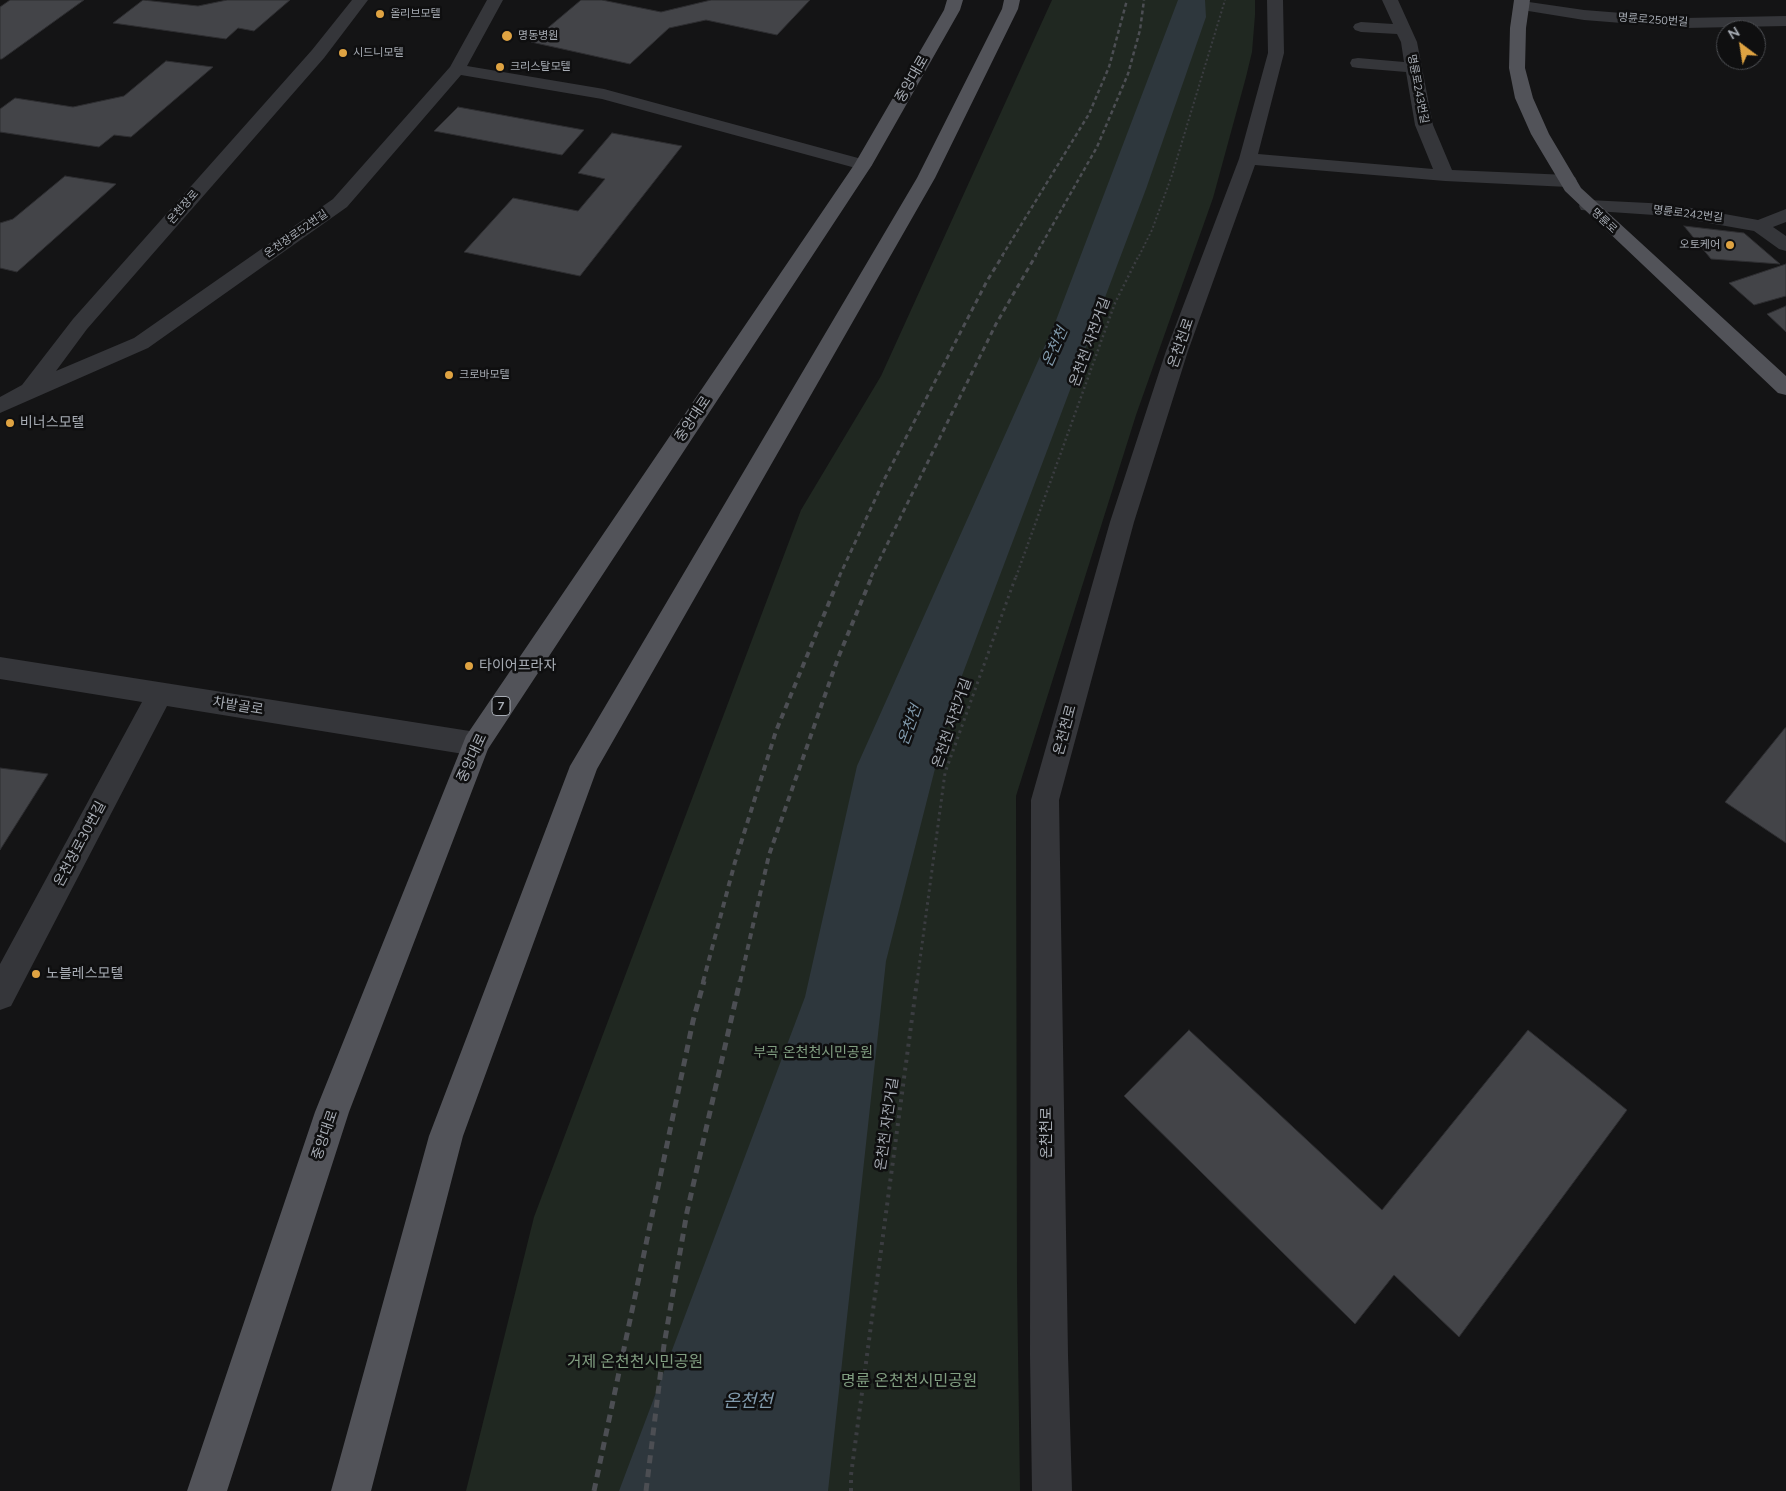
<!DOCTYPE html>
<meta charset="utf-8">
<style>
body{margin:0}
#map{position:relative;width:1786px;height:1491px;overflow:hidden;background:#141415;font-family:Mulish,sans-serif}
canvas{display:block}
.north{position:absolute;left:1716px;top:20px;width:50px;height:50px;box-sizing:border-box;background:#0f0f10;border:1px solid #4c4e52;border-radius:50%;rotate:329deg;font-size:14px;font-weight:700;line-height:20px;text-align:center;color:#a7acb4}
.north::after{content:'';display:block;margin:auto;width:18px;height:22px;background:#dfa342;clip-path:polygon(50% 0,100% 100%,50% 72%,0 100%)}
</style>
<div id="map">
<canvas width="1786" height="1491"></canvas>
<div class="north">N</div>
</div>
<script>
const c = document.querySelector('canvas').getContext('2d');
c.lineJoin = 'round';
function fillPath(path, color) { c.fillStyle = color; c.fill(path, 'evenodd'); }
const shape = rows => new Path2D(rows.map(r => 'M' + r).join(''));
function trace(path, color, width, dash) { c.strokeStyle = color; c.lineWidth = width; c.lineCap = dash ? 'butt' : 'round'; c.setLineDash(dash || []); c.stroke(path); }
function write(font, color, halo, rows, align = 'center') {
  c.font = font + ' Mulish,"Noto Sans KR",sans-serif'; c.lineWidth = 5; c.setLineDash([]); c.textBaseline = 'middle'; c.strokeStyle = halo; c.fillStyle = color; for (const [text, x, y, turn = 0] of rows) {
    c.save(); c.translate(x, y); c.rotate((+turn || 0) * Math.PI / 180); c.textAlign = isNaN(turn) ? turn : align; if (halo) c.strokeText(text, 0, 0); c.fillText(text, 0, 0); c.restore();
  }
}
fillPath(shape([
 [1052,0,1255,0,1255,15,1252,52,1246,77,1213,198,1136,415,1016,796,1017,1282,1020,1491,466,1491,534,1217,801,510,881,376]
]), '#202821');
fillPath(shape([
 [1178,0,1205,0,1206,17,1146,189,952,702,886,961,828,1491,619,1491,805,997,857,766,1055,323]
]), '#2e373d');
const building = shape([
 [10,0,84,0,2,59,0,59,0,7,10,0],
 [143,0,198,6,227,0,290,0,254,31,238,28,226,39,113,23,143,0],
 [581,0,602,0,661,12,711,0,810,0,777,35,706,20,669,28,630,64,531,42,581,0],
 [166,61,213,67,131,137,114,135,99,147,0,132,0,109,15,98,73,107,124,96,166,61],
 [458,107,584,130,562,155,434,131,458,107],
 [612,133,682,146,580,276,464,252,513,198,578,211,605,179,578,173,612,133],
 [65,176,116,184,17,272,0,268,0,223,13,219,65,176],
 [1684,226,1744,233,1780,264,1711,259,1684,226],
 [1786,264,1786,296,1754,305,1729,283,1786,264],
 [1786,306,1786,332,1767,314,1786,306],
 [1785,728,1786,728,1786,843,1725,802,1785,728],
 [0,768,48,774,0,850,0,768],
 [1189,1030,1382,1210,1528,1030,1627,1110,1459,1337,1394,1275,1355,1324,1124,1096,1189,1030]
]);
fillPath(building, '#434448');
trace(building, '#2e2e31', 1);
trace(shape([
 [1139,256,1152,230,1172,175,1225,0]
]), '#3b3d41', 2, [2, 2.5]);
trace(shape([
 [1016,577,1115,303,1139,255]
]), '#3b3d41', 2.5, [2, 3]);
trace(shape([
 [917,982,945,773,1016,576]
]), '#3b3d41', 3, [2.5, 4]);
trace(shape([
 [851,1491,851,1475,917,981]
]), '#3b3d41', 4, [3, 5]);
fillPath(shape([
 [352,0,368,0,324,58,87,329,56,371,134,338,333,199,450,67,487,0,503,0,467,66,604,89,869,161,872,165,869,169,863,170,602,99,461,75,347,207,148,348,0,413,0,397,22,385,73,319,312,50,352,0],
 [1267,0,1283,0,1284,53,1258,154,1433,169,1415,125,1406,72,1358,68,1352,67,1350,63,1352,59,1358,58,1404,62,1401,42,1397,34,1361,32,1355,30,1353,27,1355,24,1361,22,1393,24,1382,0,1398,0,1417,42,1433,125,1452,170,1568,175,1575,177,1577,181,1575,185,1568,187,1445,181,1255,165,1188,351,1134,522,1059,800,1068,1355,1072,1491,1032,1491,1030,1355,1031,800,1110,522,1166,351,1239,159,1268,53,1267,0],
 [1522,1,1584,10,1685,18,1786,16,1786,26,1685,28,1584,20,1516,9,1514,6,1516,3,1522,1],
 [1588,200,1669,204,1758,220,1786,209,1786,222,1773,227,1786,236,1786,251,1779,249,1754,231,1669,216,1581,210,1579,206,1581,202,1588,200],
 [0,657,476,732,486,736,490,744,486,752,476,756,167,706,11,1006,0,1010,0,964,142,702,0,679,0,657]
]), '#35363a');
fillPath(shape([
 [947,0,963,0,960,10,872,165,488,749,349,1112,227,1491,187,1491,315,1112,466,736,854,165,944,10,947,0],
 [1004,0,1020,0,1018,9,935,178,597,769,463,1136,371,1491,331,1491,429,1136,570,766,917,178,1002,9,1004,0],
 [1514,0,1530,0,1526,28,1525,68,1533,98,1549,134,1581,188,1786,376,1786,395,1778,393,1565,191,1531,134,1515,98,1509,68,1510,28,1514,0]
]), '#525359');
trace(shape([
 [1002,256,1089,114,1109,67,1127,0],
 [1035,256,1097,147,1128,74,1140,30,1144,0]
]), '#4c4e53', 2.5, [4, 3]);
trace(shape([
 [839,577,885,478,987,281,1003,255],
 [871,577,996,324,1036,255]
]), '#4c4e53', 3, [5, 4]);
trace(shape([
 [703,982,735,862,776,731,840,576],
 [740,982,769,855,838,658,872,576]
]), '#4c4e53', 4, [6, 5]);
trace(shape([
 [594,1491,693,1021,704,981],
 [646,1491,664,1345,687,1212,740,981]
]), '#4c4e53', 5, [8, 6]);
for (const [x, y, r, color] of [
 [380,14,5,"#dfa342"],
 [507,36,6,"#dfa342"],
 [343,53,5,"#dfa342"],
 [500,67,5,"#dfa342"],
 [1730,245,5,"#dfa342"],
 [449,375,5,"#dfa342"],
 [10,423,5,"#dfa342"],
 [469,666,5,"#dfa342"],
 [36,974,5,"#dfa342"]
]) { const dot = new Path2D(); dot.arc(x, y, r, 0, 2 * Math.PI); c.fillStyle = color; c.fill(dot); trace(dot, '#0f0f10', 2); }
write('11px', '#a7acb4', '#0f0f10', [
 ["올리브모텔",390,14],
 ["명동병원",518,36],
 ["시드니모텔",353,53],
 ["크리스탈모텔",510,67],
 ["오토케어",1720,245,"right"],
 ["크로바모텔",459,375]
], 'left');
write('11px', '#a7acb4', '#0f0f10', [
 ["명륜로250번길",1653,20,4],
 ["명륜로243번길",1418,89,79],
 ["온천장로",183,207,-49],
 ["명륜로242번길",1688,214,7],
 ["명륜로",1604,221,43],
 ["온천장로52번길",296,234,-35]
]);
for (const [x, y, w] of [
 [501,706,18]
]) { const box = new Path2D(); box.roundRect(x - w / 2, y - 9.5, w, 19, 4); c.fillStyle = '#0f0f10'; c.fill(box); trace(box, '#a7acb4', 1); }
write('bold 12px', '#a7acb4', null, [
 ["7",501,706]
]);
write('14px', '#a7acb4', '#0f0f10', [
 ["중앙대로",912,79,-60],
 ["온천천 자전거길",1090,342,-70],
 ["온천천로",1181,343,-71],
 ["중앙대로",693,419,-56],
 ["차밭골로",238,706,9],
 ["온천천 자전거길",952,723,-71],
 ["온천천로",1065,730,-75],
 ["중앙대로",472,758,-65],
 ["온천장로30번길",80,844,-62],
 ["온천천 자전거길",887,1124,-82],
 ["온천천로",1047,1133,-90],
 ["중앙대로",325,1135,-71]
]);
write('14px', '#a7acb4', '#0f0f10', [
 ["비너스모텔",20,423],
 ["타이어프라자",479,666],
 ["노블레스모텔",46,974]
], 'left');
write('14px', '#809d80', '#0f0f10', [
 ["부곡 온천천시민공원",813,1053]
]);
write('italic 15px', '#819aac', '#0f0f10', [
 ["온천천",1055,347,-66],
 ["온천천",910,725,-70]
]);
write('16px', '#809d80', '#0f0f10', [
 ["거제 온천천시민공원",635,1362],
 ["명륜 온천천시민공원",909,1381]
]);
write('italic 18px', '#819aac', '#0f0f10', [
 ["온천천",748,1402]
]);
</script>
